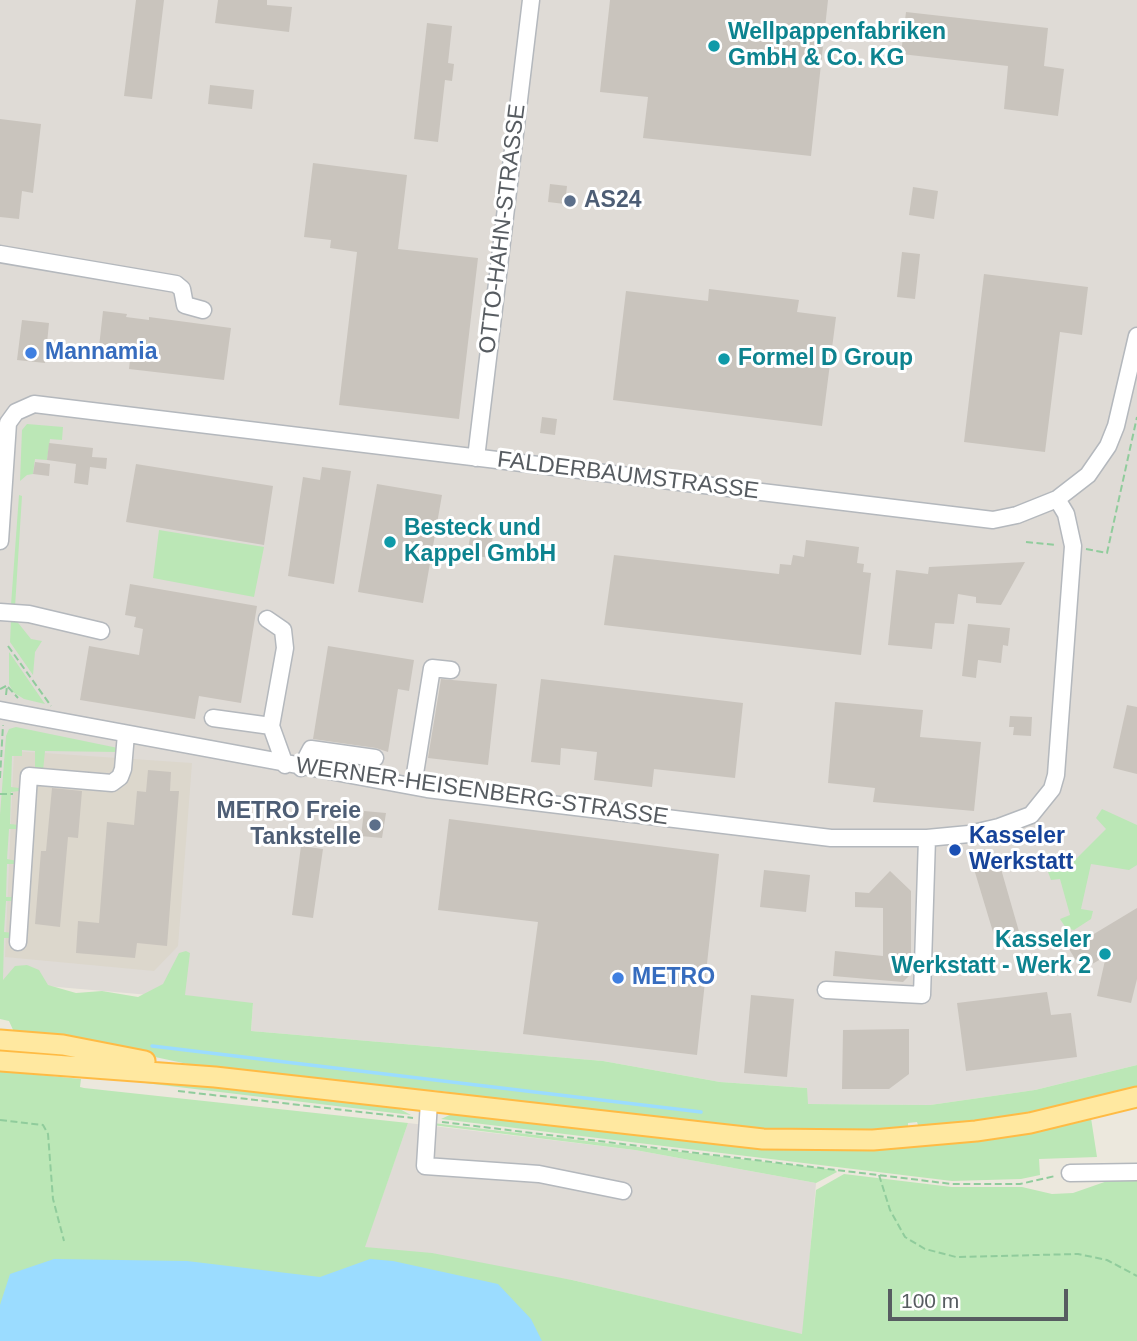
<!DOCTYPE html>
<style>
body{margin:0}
#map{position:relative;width:1137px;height:1341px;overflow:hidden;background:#ece8dd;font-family:Helvetica,sans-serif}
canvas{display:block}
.scale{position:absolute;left:888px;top:1289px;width:180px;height:32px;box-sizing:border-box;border:4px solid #575c61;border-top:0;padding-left:9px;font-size:21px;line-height:24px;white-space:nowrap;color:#575c61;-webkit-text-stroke:5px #fff;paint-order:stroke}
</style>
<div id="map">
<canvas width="1137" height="1341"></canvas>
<div class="scale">100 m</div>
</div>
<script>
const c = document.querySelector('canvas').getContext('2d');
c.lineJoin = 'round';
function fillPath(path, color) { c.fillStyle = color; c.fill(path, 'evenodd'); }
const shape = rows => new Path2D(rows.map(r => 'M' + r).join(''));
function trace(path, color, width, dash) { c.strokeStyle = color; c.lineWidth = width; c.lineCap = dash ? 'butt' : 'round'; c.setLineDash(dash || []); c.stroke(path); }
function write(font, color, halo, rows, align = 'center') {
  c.font = font + ' Helvetica,sans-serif'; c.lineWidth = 6; c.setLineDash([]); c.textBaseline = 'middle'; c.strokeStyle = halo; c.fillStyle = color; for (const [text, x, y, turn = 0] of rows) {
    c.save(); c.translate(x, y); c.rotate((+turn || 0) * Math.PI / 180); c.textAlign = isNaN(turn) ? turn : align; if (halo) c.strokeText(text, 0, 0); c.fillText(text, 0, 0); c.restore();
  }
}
fillPath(shape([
 [0,0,1137,0,1137,1065,1035,1090,930,1105,807,1104,807,1088,720,1082,603,1061,251,1031,253,1004,0,982],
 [408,1123,635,1150,816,1183,803,1335,572,1280,364,1247]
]), '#dfdbd6');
fillPath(shape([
 [14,751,192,763,178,946,154,971,5,957]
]), '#dcd7cc');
fillPath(shape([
 [27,424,63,427,62,440,50,439,47,460,35,459,33,474,27,475,20,481,22,430],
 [19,495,22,496,15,607,11,605],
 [159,530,264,547,254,597,153,578],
 [15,619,31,639,42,641,35,652,33,675,10,642,11,620],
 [9,652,45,704,24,699,13,692,9,684],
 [16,727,118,748,118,752,45,751,43,771,35,771,35,751,22,750,22,756,12,756,11,787,19,788,19,791,11,792,10,824,19,825,19,829,9,829,7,859,17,861,17,864,7,864,6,897,15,897,15,901,6,901,4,932,14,933,13,938,4,938,3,980,15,966,27,965,39,970,48,985,76,993,102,991,138,997,163,984,179,953,186,951,190,953,185,995,253,1003,251,1031,603,1061,720,1082,807,1088,808,1104,930,1105,1035,1090,1137,1065,1137,1090,1028,1115,919,1128,917,1122,908,1123,908,1130,874,1133,763,1131,448,1097,448,1092,430,1090,415,1091,216,1070,108,1047,14,1032,9,1021,0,1019,0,815,6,736,9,729],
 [1102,809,1137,825,1137,865,1129,870,1091,864,1081,909,1093,911,1091,919,1074,930,1066,928,1060,919,1070,915,1060,879,1051,880,1048,872,1061,863,1065,870,1106,829,1096,818],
 [70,1069,394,1106,411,1115,70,1074],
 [0,1071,81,1079,80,1087,84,1088,408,1123,365,1247,432,1253,572,1280,802,1334,816,1190,844,1174,952,1187,1022,1187,1052,1194,1073,1193,1116,1178,1137,1177,1137,1341,0,1341],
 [454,1113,719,1143,1032,1130,1091,1118,1097,1157,1039,1159,1040,1175,1021,1179,952,1181,441,1119],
 [433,1123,835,1170,837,1172,816,1183,635,1150,432,1125]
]), '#bbe7b6');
fillPath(shape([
 [54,1259,187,1261,320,1277,370,1259,393,1261,498,1284,531,1319,542,1341,0,1341,0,1305,10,1274]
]), '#9bdcff');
trace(shape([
 [152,1046,701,1112]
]), '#9bdcff', 3.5);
fillPath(shape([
 [136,0,164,0,152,99,124,96],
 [218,0,267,0,267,5,292,7,289,32,215,23],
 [610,0,828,0,811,156,643,138,648,97,600,92],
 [906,12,1048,28,1044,66,1064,69,1058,116,1004,109,1008,66,901,54],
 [427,23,452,26,448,63,454,64,452,81,445,80,438,142,414,139],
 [210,85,254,90,252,109,208,104],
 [0,119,41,124,33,193,22,191,19,219,0,217],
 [313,163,407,175,398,249,478,258,459,419,339,405,357,252,330,248,331,240,304,237],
 [550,184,567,186,565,204,548,202],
 [913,187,938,191,934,219,909,215],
 [902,252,920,254,915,299,897,297],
 [984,274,1088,287,1082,335,1060,332,1045,452,964,442],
 [709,289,799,300,797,312,836,317,822,426,613,400,626,291,708,301],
 [103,311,127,314,126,317,149,320,149,317,231,328,224,380,129,369,130,360,98,356],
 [22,320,49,323,45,363,17,360],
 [542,417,557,419,555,435,540,433],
 [49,443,93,448,92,457,107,458,106,469,90,467,88,485,74,483,76,464,47,460],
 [35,462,50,464,49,476,33,474],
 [136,464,273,486,264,545,126,522],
 [322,467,351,471,334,584,288,576,303,477,320,480],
 [377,484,442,495,423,603,358,592],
 [472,527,494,531,489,558,467,554],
 [806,540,859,547,857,563,864,564,863,572,871,573,861,655,604,625,614,555,779,574,780,564,791,565,793,555,804,557],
 [1025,562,1001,605,976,603,976,597,958,594,954,624,935,623,932,649,888,645,896,570,928,574,929,567],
 [130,584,257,606,241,703,199,696,195,719,80,700,89,646,139,655,143,629,134,627,136,617,125,615],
 [968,624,1010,628,1008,646,1003,645,1001,663,978,660,976,678,962,676],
 [328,646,414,660,409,691,398,689,388,752,376,748,313,739],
 [441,679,497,684,488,765,428,758],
 [541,679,743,703,735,778,654,769,652,787,594,780,597,752,561,748,560,765,531,762],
 [835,702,923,710,920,737,981,742,974,811,873,802,875,788,828,783],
 [1127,705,1137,707,1137,774,1113,768],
 [1010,716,1032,717,1031,736,1013,735,1014,727,1009,727],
 [148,770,171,772,170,791,179,791,167,946,137,943,135,958,76,953,78,921,99,923,107,822,134,825,137,791,146,792],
 [52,788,82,791,78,838,68,837,60,927,35,924,41,851,46,851],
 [364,811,386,813,382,838,361,836],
 [449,819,719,854,697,1055,523,1034,538,922,438,910],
 [301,846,323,849,313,918,292,915],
 [999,862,1020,935,996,942,974,869],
 [764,870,810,875,806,912,760,907],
 [890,871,911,891,911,974,903,982,833,976,835,951,883,956,883,908,855,907,855,892,869,893],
 [1137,908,1137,979,1131,1003,1097,996,1106,956,1082,970,1069,949],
 [1047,992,1051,1015,1071,1013,1077,1057,966,1071,957,1003],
 [751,995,794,999,787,1077,744,1073],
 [909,1029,909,1074,889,1089,842,1089,843,1030]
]), '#c9c4bd');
const minor = shape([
 [0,254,176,284,182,289,185,305,203,310],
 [476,458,531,0],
 [0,541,8,423,16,412,34,404,993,520,1017,515,1057,499,1088,475,1108,446,1116,426,1137,336],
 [0,612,29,614,101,631],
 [267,619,283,630,285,648,271,726,285,765],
 [0,710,427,789,831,838,927,838,969,834,999,827,1031,815,1052,789,1056,775,1073,546,1066,514,1057,499],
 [213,718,271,726],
 [301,768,311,749,375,758],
 [413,786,432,668,451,670],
 [18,942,29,776,112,783,120,777,123,769,126,734],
 [826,990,922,995,927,838],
 [429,1102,425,1166,539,1174,623,1191],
 [1070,1173,1137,1172]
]);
const major = shape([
 [0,1040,63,1045,145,1061],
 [0,1061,215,1077,763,1139,873,1140,976,1131,1030,1123,1137,1097]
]);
trace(minor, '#b4b8bd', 19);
trace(major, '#fb4', 23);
trace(shape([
 [1026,542,1056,545],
 [1086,549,1107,553,1137,417],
 [8,646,51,706],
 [8,687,18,698],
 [0,689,6,686],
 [6,695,7,686],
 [0,778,3,725],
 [0,794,13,794],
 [178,1091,413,1118],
 [0,1120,43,1125,48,1134,53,1199,64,1241],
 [442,1122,952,1184,1020,1184,1055,1176],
 [879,1175,890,1210,905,1237,925,1249,956,1257,1078,1254,1107,1260,1137,1276]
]), '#90cc9c', 2, [7, 3.5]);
trace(minor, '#fff', 16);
trace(major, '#ffe8a0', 19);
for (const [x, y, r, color] of [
 [714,46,7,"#0f9aa8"],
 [570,201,7,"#5c6f8a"],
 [31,353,7,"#3f7fe0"],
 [724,359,7,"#0f9aa8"],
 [390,542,7,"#0f9aa8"],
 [375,825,7,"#5c6f8a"],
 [955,850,7,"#1a4fb4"],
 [1105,954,7,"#0f9aa8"],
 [618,978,7,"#3f7fe0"]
]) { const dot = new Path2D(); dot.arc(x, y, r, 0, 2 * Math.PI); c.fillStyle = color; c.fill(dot); trace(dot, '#fff', 2.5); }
write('bold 23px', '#0d838f', '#fff', [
 ["Wellpappenfabriken",728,33],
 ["GmbH & Co. KG",728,59],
 ["Formel D Group",738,359],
 ["Besteck und",404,529],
 ["Kappel GmbH",404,555],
 ["Kasseler",1091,941,"right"],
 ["Werkstatt - Werk 2",1091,967,"right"]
], 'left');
write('bold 23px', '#4e5e75', '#fff', [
 ["AS24",584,201],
 ["METRO Freie",361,812,"right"],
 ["Tankstelle",361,838,"right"]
], 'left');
write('23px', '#575c61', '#fff', [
 ["OTTO-HAHN-STRASSE",503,229,-83],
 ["FALDERBAUMSTRASSE",628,476,7],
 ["WERNER-HEISENBERG-STRASSE",482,792,8]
]);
write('bold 23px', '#366cbe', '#fff', [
 ["Mannamia",45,353],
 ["METRO",632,978]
], 'left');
write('bold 23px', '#164399', '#fff', [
 ["Kasseler",969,837],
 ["Werkstatt",969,863]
], 'left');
</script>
